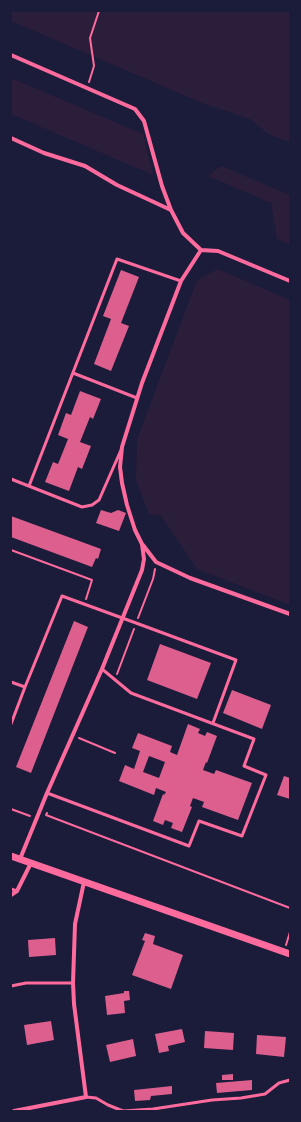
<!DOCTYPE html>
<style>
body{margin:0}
#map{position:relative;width:301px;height:1122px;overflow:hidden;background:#1b1b3a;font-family:Helvetica,sans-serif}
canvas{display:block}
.frame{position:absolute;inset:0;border:12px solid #1b1b3a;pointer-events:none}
</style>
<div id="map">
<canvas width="301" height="1122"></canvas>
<div class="frame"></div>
</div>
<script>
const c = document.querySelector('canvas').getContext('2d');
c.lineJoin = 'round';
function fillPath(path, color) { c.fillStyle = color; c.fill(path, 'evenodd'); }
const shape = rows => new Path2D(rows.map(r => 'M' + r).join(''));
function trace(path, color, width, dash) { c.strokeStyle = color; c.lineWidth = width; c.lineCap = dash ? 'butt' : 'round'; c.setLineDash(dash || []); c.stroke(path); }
fillPath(shape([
 [11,11,290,11,290,142,268,134,250,119,202,103,11,21],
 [11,78,143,134,153,175,11,114],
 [221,166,290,195,290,245,277,239,271,203,208,176],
 [218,269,290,300,290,605,197,569,161,516,149,514,136,480,137,439,197,280]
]), '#2a1e3b');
fillPath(shape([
 [121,270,139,277,121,323,129,326,111,371,94,364,111,319,103,316],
 [80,391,101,399,93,419,90,417,80,442,91,446,82,469,78,467,69,491,45,482,53,462,58,464,68,439,58,435,66,413,71,415],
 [101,510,111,513,118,510,126,513,119,531,96,523],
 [11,516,101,549,98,559,96,558,92,567,11,537],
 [74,621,88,627,31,773,16,767],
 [160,644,211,663,197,699,147,680],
 [232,690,271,705,262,729,223,713],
 [188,724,200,729,198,733,205,736,207,732,217,736,207,763,206,762,203,770,214,774,216,770,252,783,238,820,202,807,204,802,193,798,190,806,192,807,182,832,171,828,173,823,165,820,163,825,153,821,163,794,164,795,166,792,156,788,154,795,119,781,125,765,134,769,140,751,132,748,138,733,172,746,170,752,177,755],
 [149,756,165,762,159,778,143,772],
 [284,776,290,778,290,799,277,795],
 [145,933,155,936,153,944,183,955,171,989,132,975,145,941,142,940],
 [55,938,56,955,29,957,28,940],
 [124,991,129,991,130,1000,124,1001,125,1013,107,1015,105,996,124,993],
 [51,1021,54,1040,27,1045,24,1025],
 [182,1029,185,1042,168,1046,169,1051,159,1053,155,1034],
 [205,1031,234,1033,233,1050,204,1048],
 [257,1035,286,1037,284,1057,256,1054],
 [133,1039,136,1056,110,1062,106,1045],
 [233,1074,233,1080,222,1080,222,1075],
 [252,1080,252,1090,217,1093,216,1083],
 [172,1086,172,1094,151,1096,150,1100,135,1101,134,1090]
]), '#dd5f8e');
trace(shape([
 [89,82,94,66,90,38,99,11],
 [11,550,92,580,86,599],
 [138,618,153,579,155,569],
 [117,674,134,629],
 [79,738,115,753],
 [11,809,30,816],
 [47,813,46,815,290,908],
 [286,945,290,932]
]), '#ff6b9d', 2);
trace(shape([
 [73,373,137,398],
 [11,479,82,507,92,505,99,500,121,450],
 [29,486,117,259,181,281],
 [11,682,25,687,62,596,136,623,236,660,213,723],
 [11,724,25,687],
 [47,793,189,846,199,821,242,836,266,775,244,766,254,739,131,693,102,669],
 [11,889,17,891],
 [11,986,26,983,73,983],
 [86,1097,96,1098,108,1105,123,1111,153,1109,212,1100,241,1098,265,1094,279,1083,290,1080]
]), '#ff6b9d', 3);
trace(shape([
 [11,55,135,109,144,121,162,186,171,210,183,233,201,250,218,251,290,281],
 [11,138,44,153,85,166,117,185,171,210],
 [143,545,156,562,190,578,290,614],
 [20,859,47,793,102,669,142,570,144,559,142,544,135,530,127,505,122,483,120,467,122,447,142,383,181,281,201,250],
 [11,895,17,891,31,863],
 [14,1111,86,1097,74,1004,73,983,75,924,84,882]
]), '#ff6b9d', 4);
trace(shape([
 [11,856,290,954]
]), '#ff6b9d', 7);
</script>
